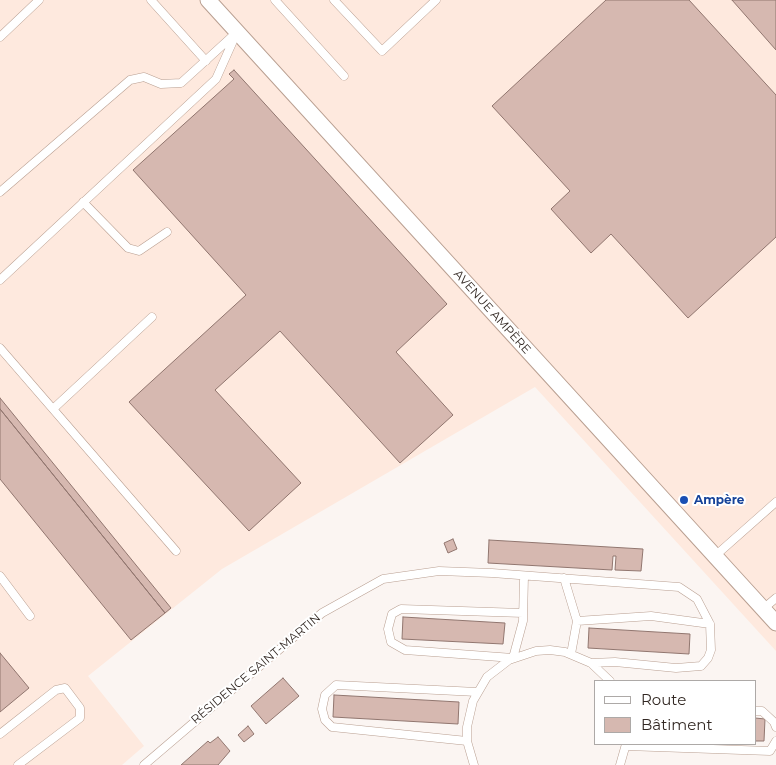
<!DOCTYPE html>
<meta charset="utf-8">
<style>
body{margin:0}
#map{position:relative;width:776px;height:765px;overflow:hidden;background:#fbf5f2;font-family:Montserrat,sans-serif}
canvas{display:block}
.legend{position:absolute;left:594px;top:680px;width:162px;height:65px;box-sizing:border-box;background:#fff;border:1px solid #ada9a7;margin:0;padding:6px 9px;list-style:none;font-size:15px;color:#322823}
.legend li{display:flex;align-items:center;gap:10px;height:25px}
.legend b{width:25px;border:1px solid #ada9a7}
</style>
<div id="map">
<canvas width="776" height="765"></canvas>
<ul class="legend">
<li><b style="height:6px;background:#fff"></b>Route</li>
<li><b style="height:14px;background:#d6b8b0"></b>Bâtiment</li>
</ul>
</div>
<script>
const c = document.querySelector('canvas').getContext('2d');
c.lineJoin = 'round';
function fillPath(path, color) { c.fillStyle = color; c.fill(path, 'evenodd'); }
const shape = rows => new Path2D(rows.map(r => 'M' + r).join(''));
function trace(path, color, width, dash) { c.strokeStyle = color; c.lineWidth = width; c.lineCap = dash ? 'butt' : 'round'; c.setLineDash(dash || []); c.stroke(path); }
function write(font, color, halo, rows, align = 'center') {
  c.font = font + ' Montserrat,sans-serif'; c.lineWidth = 4; c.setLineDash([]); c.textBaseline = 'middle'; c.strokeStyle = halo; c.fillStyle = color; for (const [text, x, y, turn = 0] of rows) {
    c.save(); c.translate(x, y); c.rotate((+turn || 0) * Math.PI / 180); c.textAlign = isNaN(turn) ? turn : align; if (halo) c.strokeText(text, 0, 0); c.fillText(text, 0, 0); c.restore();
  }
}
fillPath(shape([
 [0,0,776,0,776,651,535,387,222,569,88,676,144,746,122,765,0,765]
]), '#fee9de');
const building = shape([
 [606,0,689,0,776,95,776,237,688,318,611,234,591,253,551,209,570,191,492,106,606,0],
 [732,0,776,0,776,50,732,0],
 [234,70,447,304,396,352,453,415,400,463,280,331,215,390,301,483,249,531,129,402,246,295,133,170,234,79,229,74,234,70],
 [0,398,171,608,165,613,0,409,0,398],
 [0,409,165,613,131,640,0,479,0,409],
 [453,539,457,549,448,553,444,543,453,539],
 [489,540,643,549,641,571,615,570,616,556,613,556,612,570,488,563,489,540],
 [403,617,505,623,503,644,402,639,403,617],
 [589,628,690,634,689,654,588,648,589,628],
 [0,653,29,688,0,712,0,653],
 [283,678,299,696,266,724,251,706,283,678],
 [334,695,459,702,458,724,333,717,334,695],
 [755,718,765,719,764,741,755,741,755,718],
 [248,726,254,734,244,742,238,735,248,726],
 [218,737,230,751,218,765,181,765,208,741,210,743,218,737]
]);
fillPath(building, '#d6b8b0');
trace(building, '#91766f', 1);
const service = shape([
 [151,0,206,61],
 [275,0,344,76],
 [334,0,382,51,436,0],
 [0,37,39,0],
 [0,192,130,80,144,77,161,84,181,83,237,32,216,79,0,280],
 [83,202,128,248,139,251,167,232],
 [0,348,176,551],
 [53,409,152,317],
 [715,556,776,502],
 [0,576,30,616],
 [564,578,577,621,571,654],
 [763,609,776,598],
 [523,613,401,609,392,614,388,629,391,642,405,650,513,658,523,621,524,576],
 [577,621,651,616,710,624],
 [755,711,762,711,774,722,776,727],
 [0,734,56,690,65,688,80,708,80,718,18,765],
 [467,741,332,727,325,720,322,709,325,695,336,685,477,692],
 [626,746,770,751,776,741],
 [144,765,322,613,383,579,439,571,492,573,679,587,697,599,710,624,711,650,708,658,701,666,676,668,615,662,591,663],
 [474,765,467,741,467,727,473,701,487,677,509,660,536,651,550,650,565,652,591,663,610,681],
 [620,765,626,744]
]);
const minor = shape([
 [208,0,776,623]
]);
trace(service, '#b99f91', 9);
trace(minor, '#b99f91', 17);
trace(service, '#fff', 8);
trace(minor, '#fff', 15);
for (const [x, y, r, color] of [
 [684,500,5,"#1a4fb4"]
]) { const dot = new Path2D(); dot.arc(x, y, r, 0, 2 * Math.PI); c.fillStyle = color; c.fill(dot); trace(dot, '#fff', 2); }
write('12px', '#322823', '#fff', [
 ["AVENUE AMPÈRE",492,312,48],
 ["RÉSIDENCE SAINT-MARTIN",256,669,-40]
]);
write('bold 12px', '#164399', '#fff', [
 ["Ampère",694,500]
], 'left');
</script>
